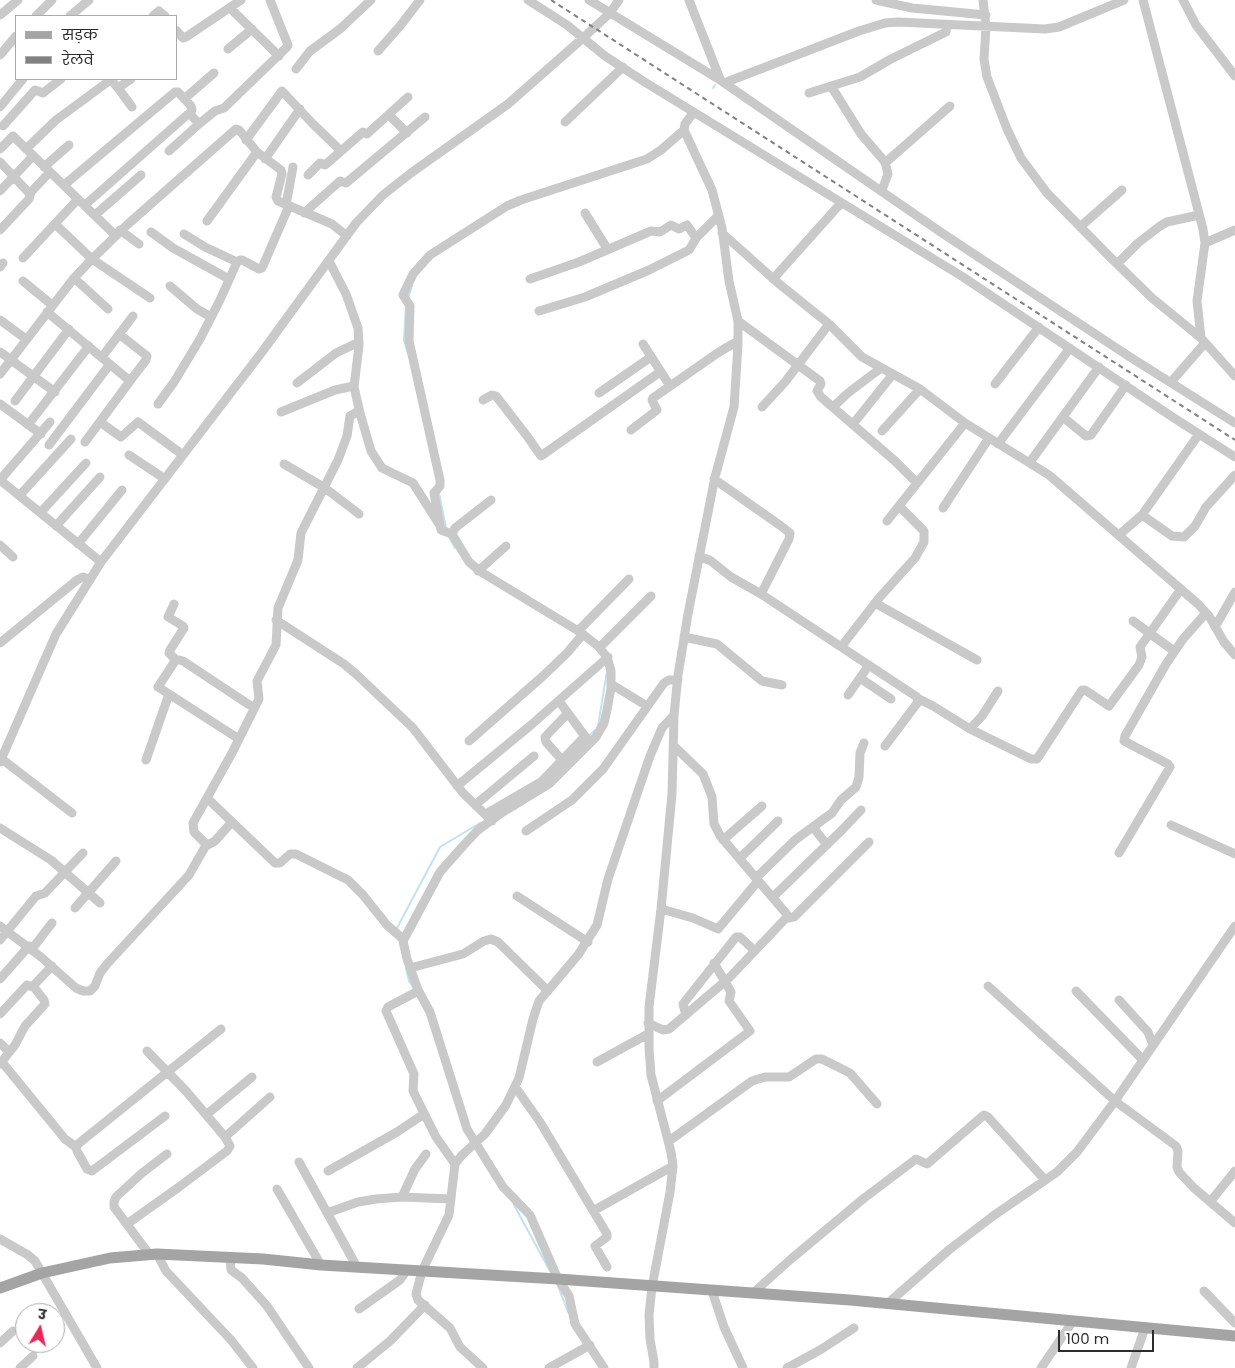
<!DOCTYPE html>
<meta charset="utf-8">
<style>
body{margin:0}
#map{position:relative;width:1235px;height:1368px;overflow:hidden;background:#fff;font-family:Poppins,"Noto Sans Devanagari",sans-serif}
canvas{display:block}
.legend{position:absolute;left:15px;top:15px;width:162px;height:65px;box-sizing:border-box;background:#fff;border:1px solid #ababab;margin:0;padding:6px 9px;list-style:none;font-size:15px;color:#2c2c2c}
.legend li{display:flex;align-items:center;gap:10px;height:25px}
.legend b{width:25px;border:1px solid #ababab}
.north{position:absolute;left:15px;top:1303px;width:50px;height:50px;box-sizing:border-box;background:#fff;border:1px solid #ababab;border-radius:50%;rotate:9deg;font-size:14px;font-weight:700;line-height:20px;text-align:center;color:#2c2c2c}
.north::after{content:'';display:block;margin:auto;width:18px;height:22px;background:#e72957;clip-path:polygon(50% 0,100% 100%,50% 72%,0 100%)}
.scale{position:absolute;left:1058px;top:1330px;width:96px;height:22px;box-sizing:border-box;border:2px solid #2c2c2c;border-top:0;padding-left:6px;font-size:15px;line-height:18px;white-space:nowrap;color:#2c2c2c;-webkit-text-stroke:4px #fff;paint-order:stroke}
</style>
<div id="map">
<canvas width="1235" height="1368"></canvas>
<ul class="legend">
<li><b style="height:6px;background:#a4a4a4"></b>सड़क</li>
<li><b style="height:6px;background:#818181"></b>रेलवे</li>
</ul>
<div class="north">उ</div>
<div class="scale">100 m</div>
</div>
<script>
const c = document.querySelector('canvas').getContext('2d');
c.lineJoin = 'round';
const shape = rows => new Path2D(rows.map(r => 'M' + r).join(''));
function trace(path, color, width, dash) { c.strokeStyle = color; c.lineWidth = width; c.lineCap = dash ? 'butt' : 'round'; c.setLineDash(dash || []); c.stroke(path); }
trace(shape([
 [713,88,715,85],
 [408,298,412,286],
 [406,305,404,340,408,354],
 [439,493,446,528],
 [449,537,455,548],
 [598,726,607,671],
 [588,737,595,730],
 [397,930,397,928,440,847,480,823],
 [406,969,409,981,413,987],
 [514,1205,551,1273],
 [558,1286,568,1312]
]), '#c4e2eb', 2);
trace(shape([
 [528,0,567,25,605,56,643,81,963,277,1174,418,1235,457],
 [589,0,720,80,942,233,1130,357,1235,423],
 [689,0,720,79],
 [876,0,912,8,986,15],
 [983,0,986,27,984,59,987,77,1007,129,1021,158,1047,193,1109,256,1152,298,1201,338,1235,376],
 [1143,0,1203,229,1205,243,1197,301,1201,338],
 [1183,0,1196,25,1235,76],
 [230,8,279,56],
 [0,15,18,0],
 [36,16,52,0],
 [70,16,89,0],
 [153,16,159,11,165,16],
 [176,30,183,38,186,37,241,0],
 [228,49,252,29],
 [378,51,400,26,420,0],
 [0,55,16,36],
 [296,69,310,51,340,29,371,0],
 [724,83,859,31,885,23,898,22,1045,29,1059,27,1124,0],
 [831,86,861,134,885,162,888,174,882,190],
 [118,88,132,107],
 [809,93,860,77,891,59,946,32,947,25],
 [184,99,214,73],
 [0,107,23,79],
 [389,115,407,133],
 [565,122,623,67],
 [3,126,35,90,43,93,61,79],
 [246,140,282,91,313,124,341,151],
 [0,149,13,136,115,235],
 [26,149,56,120,109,81,112,81,118,88,131,79],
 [169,151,199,124],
 [265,159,300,109],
 [0,162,30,194],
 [885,163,950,106],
 [44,167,69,145],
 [308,175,320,163,325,165,363,132,367,134,408,97],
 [64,185,175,92,178,92,191,106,192,110,189,114],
 [0,191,33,156],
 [85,205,187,115,190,114,199,124,215,111,224,108,287,47,288,45,270,0],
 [286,205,293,167],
 [304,213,340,181,346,183,425,117],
 [585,213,608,250],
 [95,215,141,175],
 [207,221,257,152],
 [55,224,92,259,150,298],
 [1080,227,1122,190],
 [0,230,29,199,31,192,50,172],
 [120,230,139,244],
 [151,232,173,248,229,279],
 [722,233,778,283,829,324,862,357,920,389,965,423,1049,475,1198,604,1209,616,1224,642,1235,655],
 [184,234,205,247,237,262],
 [1205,243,1235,230],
 [23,258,78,199],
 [329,261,346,294,358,328,359,345,354,387,360,413,371,451,382,468,413,483,439,524],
 [1117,264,1138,243,1160,226,1167,222,1199,215],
 [0,267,3,263],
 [74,278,108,309],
 [530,279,579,262,651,231,660,232,671,225,679,229,687,225,696,238],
 [773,279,841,203],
 [23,281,52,305],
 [170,286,197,309,211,317],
 [539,311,585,297,649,270,689,250,697,237,718,216],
 [47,312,130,381,85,442],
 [0,320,26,339],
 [738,321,820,381,821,384,817,391,821,397,895,461,917,483],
 [119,334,147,356,146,360,130,381],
 [643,344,670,386],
 [0,352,55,392],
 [102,357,133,316],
 [0,374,74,278,92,259,128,224,236,129,239,130,257,152,281,170,282,174,276,197,278,201,332,224,347,236],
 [1171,382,1205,343],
 [297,383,336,353,359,342],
 [995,384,1039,327],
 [599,393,651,357],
 [483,400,492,395,496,396,527,436,541,456,660,372],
 [15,401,69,329],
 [0,404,41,434],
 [158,404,174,382,200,339,220,300,237,262,240,260,242,260,259,269,262,268,289,206],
 [762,407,785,382,829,324],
 [833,407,848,393,881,368],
 [281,412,335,390,354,386],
 [1063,417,1086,436,1091,435,1126,385],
 [100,422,121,437,138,422,183,455],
 [853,424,893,374],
 [28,425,89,346],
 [631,430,657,410,652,400,653,398,719,352,738,341],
 [882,431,920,389],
 [998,444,1070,348],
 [49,445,110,364],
 [129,455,165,479],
 [1030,462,1099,367],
 [284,464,325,488,359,514],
 [714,479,781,526,790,533,789,539,761,594],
 [0,480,101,562],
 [0,480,50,422],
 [20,495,71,439],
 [943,508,989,438],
 [41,512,86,463],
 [1142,515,1172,536,1184,537,1195,526,1206,507,1235,475],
 [887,521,965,423],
 [56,526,100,477],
 [452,534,455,528,491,500],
 [1119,535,1142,515,1199,434],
 [78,544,122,490],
 [0,545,13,557],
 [699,556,711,561,731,577,761,594,917,697,918,702,885,746],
 [478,571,506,546],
 [875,603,977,660],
 [174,604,168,617,183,626,184,628,170,650,169,653,175,659,175,661,158,687,239,739],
 [276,620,344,664,356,674,413,728,463,793,492,821],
 [1133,621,1174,651],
 [1215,627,1235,592],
 [578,631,629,579],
 [684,637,717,644,762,681,782,685],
 [0,643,77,580,83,577,90,580],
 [600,647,651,596],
 [841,647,879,598,915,558,924,542,924,531,899,506],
 [175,659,183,661,254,708],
 [860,678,891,699],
 [611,684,647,706],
 [848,695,869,665],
 [919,699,933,706,970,729,1031,759,1037,759,1082,690,1085,690,1109,706,1139,665,1142,657,1140,647,1181,589],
 [559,701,587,739],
 [970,729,982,716,998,691],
 [469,741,543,676,567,653,583,634],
 [674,746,703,774,712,797,714,824,721,837,790,918,794,917,869,842],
 [2,759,72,813],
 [146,760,169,694],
 [562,760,546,742,545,737,568,713],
 [0,762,56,634,101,562,262,352,356,223,383,195,411,173,508,104,583,38,610,13,619,0],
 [457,786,531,725,608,657],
 [207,798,275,863,280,863,290,854,296,854,348,880,363,895,387,925,403,939],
 [475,805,534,756],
 [486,814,541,782,585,736],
 [1171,825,1235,854],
 [813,827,827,845],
 [0,828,51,860,100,903],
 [526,831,572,800,603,769,664,683,669,680,678,680],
 [723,840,762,806],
 [206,846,215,841,232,822],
 [1119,853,1170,767,1168,764,1124,741,1125,736,1166,664,1183,639,1206,613],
 [740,858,778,821],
 [756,878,795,840,832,813,841,800,856,787,859,777,860,753,864,743],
 [517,896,588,942],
 [773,897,843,829,861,810],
 [75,908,116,861],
 [661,909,693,918,718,929,758,881],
 [0,926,41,957,76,988,83,991,90,991,95,986,100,973,107,964,189,875,205,847,205,843,194,832,193,823,232,753,259,699,257,681,276,645,278,608,298,560,301,533,338,460,347,436,350,416,359,411],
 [0,940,36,896,45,893,83,853],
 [32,949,52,923],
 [410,968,463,954,484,941,491,939,498,942,548,991],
 [0,979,29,946],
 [988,986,1115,1101,1176,1146,1178,1151,1177,1167,1179,1172,1194,1188,1235,1223],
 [418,991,388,1007,386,1011,414,1074,413,1091,436,1137,455,1164],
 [1076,991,1143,1060],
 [1119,1000,1148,1032,1153,1045],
 [0,1014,27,985,33,987],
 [686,1015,683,1004,736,937,740,937,755,951],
 [648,1023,663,1030,669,1029,729,978,788,916],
 [0,1043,9,1052],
 [2,1062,65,1139,76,1147],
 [597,1062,648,1034],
 [0,1064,15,1045,25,1026,45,1004,44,1000,33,986,52,966],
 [516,1088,540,1122,607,1234,607,1237,595,1246,607,1267],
 [657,1101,750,1031,729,1001,731,992,714,963],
 [206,1115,252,1077],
 [165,1116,92,1171,87,1169,77,1151,76,1147,78,1144,221,1029],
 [225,1137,270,1097],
 [669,1141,752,1081,765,1077,789,1077,816,1059,822,1059,850,1073,877,1104],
 [299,1162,357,1267],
 [328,1171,397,1132,424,1114],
 [277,1189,321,1265],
 [402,1197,415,1169,426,1154],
 [1210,1202,1235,1171],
 [593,1211,673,1166],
 [327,1213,358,1202,376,1199,402,1197,451,1199],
 [127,1224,179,1187,227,1151,230,1146,225,1137,186,1091,147,1051],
 [0,1239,28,1255,35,1261,97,1368],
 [149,1254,114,1207,114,1202,116,1197,142,1173,167,1154],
 [157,1254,166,1271,231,1340,253,1368],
 [230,1258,231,1270,242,1278,267,1306,309,1368],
 [712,1291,724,1327,743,1368],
 [1204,1291,1235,1323],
 [753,1293,791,1259,863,1199,916,1159,927,1164,984,1115,988,1117,1045,1180],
 [887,1304,950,1249,993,1216,1057,1172,1077,1152,1115,1101,1235,926],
 [359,1309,400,1280,407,1270],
 [0,1343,13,1331],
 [20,1368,33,1356],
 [357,1368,390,1341,425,1305],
 [483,1368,460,1347,450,1328,418,1300,416,1294,422,1271,449,1215,455,1164,462,1155,485,1134,506,1105,519,1078,533,1019,539,1001,578,955,597,925,608,879,650,756,662,728,674,715],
 [549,1368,590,1345],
 [604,1368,575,1324,569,1296,558,1279,530,1215,503,1187,467,1129,430,1012,418,990,407,959,403,941,440,872,463,846,478,830,500,814,549,784,596,737,604,723,607,710,611,688,611,671,607,657,598,646,580,632,481,572,469,562,452,534,441,530,434,493,440,486,440,480,409,341,410,306,403,295,413,274,430,255,507,206,521,200,647,159,661,150,684,130],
 [654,1368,654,1362,650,1339,649,1315,652,1287,670,1192,673,1166,671,1152,651,1075,649,1048,649,1007,661,909,672,794,674,715,678,675,688,614,715,477,734,407,738,345,738,321,729,281,722,228,712,190,684,130,685,124,693,113],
 [787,1368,820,1350,854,1328],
 [1041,1368,1073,1321],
 [1131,1368,1145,1328]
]), '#c9c9c9', 9);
trace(shape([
 [0,1288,42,1273,110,1258,157,1254,263,1259,321,1265,558,1279,850,1300,1235,1336]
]), '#a4a4a4', 11);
trace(shape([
 [551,0,1235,440]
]), '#818181', 2, [5, 4]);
</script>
